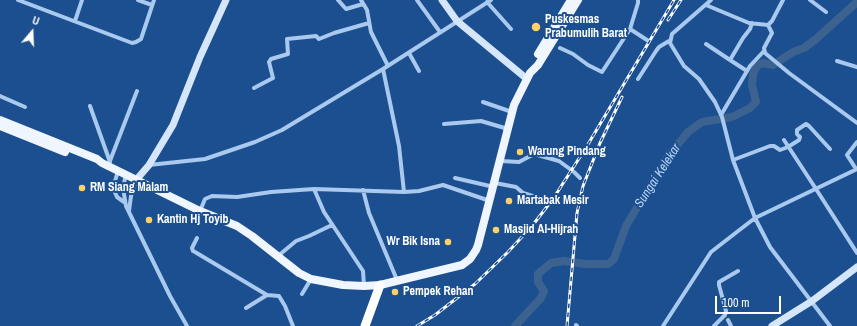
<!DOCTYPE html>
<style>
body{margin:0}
#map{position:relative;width:857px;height:326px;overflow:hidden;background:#1b4f8f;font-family:"Archivo Narrow",sans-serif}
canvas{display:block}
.north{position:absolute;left:12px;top:12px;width:40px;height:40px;-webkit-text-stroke:3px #1b4f8f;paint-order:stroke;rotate:19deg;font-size:11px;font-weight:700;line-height:16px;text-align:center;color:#fff}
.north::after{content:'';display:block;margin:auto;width:14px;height:18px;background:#fff;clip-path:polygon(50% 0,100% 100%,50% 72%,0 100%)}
.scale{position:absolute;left:715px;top:296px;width:66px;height:18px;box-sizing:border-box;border:2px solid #fff;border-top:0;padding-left:5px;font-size:12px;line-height:14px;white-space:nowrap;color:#fff;-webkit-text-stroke:3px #1b4f8f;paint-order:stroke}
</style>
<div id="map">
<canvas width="857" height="326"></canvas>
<div class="north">U</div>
<div class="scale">100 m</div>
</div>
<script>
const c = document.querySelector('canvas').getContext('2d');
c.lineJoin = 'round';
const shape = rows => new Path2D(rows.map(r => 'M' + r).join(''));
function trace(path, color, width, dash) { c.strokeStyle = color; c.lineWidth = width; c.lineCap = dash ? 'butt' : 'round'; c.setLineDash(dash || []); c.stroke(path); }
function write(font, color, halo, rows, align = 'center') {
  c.font = font + ' "Archivo Narrow",sans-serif'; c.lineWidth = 4; c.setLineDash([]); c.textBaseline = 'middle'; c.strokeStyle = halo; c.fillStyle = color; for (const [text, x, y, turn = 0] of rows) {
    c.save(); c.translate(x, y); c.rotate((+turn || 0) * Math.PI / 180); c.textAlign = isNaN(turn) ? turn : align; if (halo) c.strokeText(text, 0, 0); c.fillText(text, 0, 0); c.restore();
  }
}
trace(shape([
 [515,326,541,298,544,291,538,282,538,274,551,263,564,261,585,264,608,264,614,259,626,226,654,179,669,155,688,132,702,122,732,117,750,108,756,102,752,85,753,75,756,67,762,63,773,65,793,52,804,48,816,39,857,2]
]), '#3c6290', 8);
trace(shape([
 [18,0,132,43,136,42,141,39,154,0],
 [138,0,152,5],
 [338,0,346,9,363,4],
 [361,0,367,10,371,32,388,66],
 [417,0,440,32],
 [638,0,638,3,630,29,647,40],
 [711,0,672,34,670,43,684,66,699,79,715,102,722,117,733,160,755,218,770,247,830,326],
 [810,0,826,12],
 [487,2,511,29],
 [706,5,749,23,768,25],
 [75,21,82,0],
 [768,25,772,33,764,48,765,53,789,73,857,123],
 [768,25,772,21,783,0],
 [706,44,730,60],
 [560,48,573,54,588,65,602,72,630,29],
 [409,53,419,71],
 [837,61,857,67],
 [383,69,399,146,404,192],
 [747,71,730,60,743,38,750,29,752,23],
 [638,79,656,51,659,47,669,41],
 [254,88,273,78,269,62,271,59,288,54,287,39,316,36,319,39,334,33,369,23],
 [0,96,25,107],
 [483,102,512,112],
 [90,106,110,162],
 [721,115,750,66,764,51],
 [444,124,481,121,508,129],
 [784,140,816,189,857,253],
 [733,160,770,146,774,146,780,150,788,147,799,140,800,137,797,134,797,130,806,124,809,126,830,149],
 [501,161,519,162,534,154,559,161,574,172,580,178],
 [149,165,205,159,255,142,282,130,383,69,491,0],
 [108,166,137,91],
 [856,169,847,155,857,142],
 [118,171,113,188,117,197,124,202],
 [126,174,123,188,126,206,170,296,187,326],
 [455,178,494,187],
 [495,183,516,187,523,193,539,198],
 [314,189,324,212,363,271,364,286],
 [363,190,369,213,397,280],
 [129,211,131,196,137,180],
 [200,211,205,199,212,196,237,197,271,192,314,189,404,192,419,191,443,185,490,201],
 [197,238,192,248,193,251,195,252,267,295,279,296,285,306,293,326],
 [278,256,296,241,309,236,332,225],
 [302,294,311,279],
 [246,308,267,295],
 [728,320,731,326],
 [576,325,577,326],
 [663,326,711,252,742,228,755,218,857,169],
 [714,326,725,315,726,311,719,285,719,282,738,271]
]), '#a9c9ee', 4);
trace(shape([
 [442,0,457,21,527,79],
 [137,179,149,165,173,125,200,57,226,0],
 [772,326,812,301,857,267]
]), '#d6e6fa', 7);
trace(shape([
 [538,54,571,0],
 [0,120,97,159,102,163,200,211,237,226,252,236,299,273,311,279,343,285,364,286,380,285,462,265,470,259,476,250,478,245,514,105,530,73,538,65,578,0],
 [0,126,65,152]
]), '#f0f6ff', 8);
trace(shape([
 [365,326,380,285]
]), '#fff', 9);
const rail = shape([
 [668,20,681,0],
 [417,326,435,315,475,284,508,252,532,226,553,199,587,146,674,0],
 [567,326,577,213,583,186,600,143,622,97]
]);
trace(rail, '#fff', 3);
trace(rail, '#1b4f8f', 1.5, [4.5]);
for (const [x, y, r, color] of [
 [536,27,5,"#ffd166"],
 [520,152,4,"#ffd166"],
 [82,188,4,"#ffd166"],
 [509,201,4,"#ffd166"],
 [149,220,4,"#ffd166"],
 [496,230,4,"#ffd166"],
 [448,242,4,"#ffd166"],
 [395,292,4,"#ffd166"]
]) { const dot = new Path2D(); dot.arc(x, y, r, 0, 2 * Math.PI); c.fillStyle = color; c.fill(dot); trace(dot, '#1b4f8f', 1.5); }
write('bold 12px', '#fff', '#1b4f8f', [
 ["Puskesmas",545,20],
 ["Prabumulih Barat",545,34],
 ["Warung Pindang",528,152],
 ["RM Siang Malam",90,188],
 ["Martabak Mesir",517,201],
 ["Kantin Hj Toyib",157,220],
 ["Masjid Al-Hijrah",504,230],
 ["Wr Bik Isna",440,242,"right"],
 ["Pempek Rehan",403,292]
], 'left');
write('italic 13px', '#b5d3f5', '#1b4f8f', [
 ["Sungai Kelekar",658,176,-57]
]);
</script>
